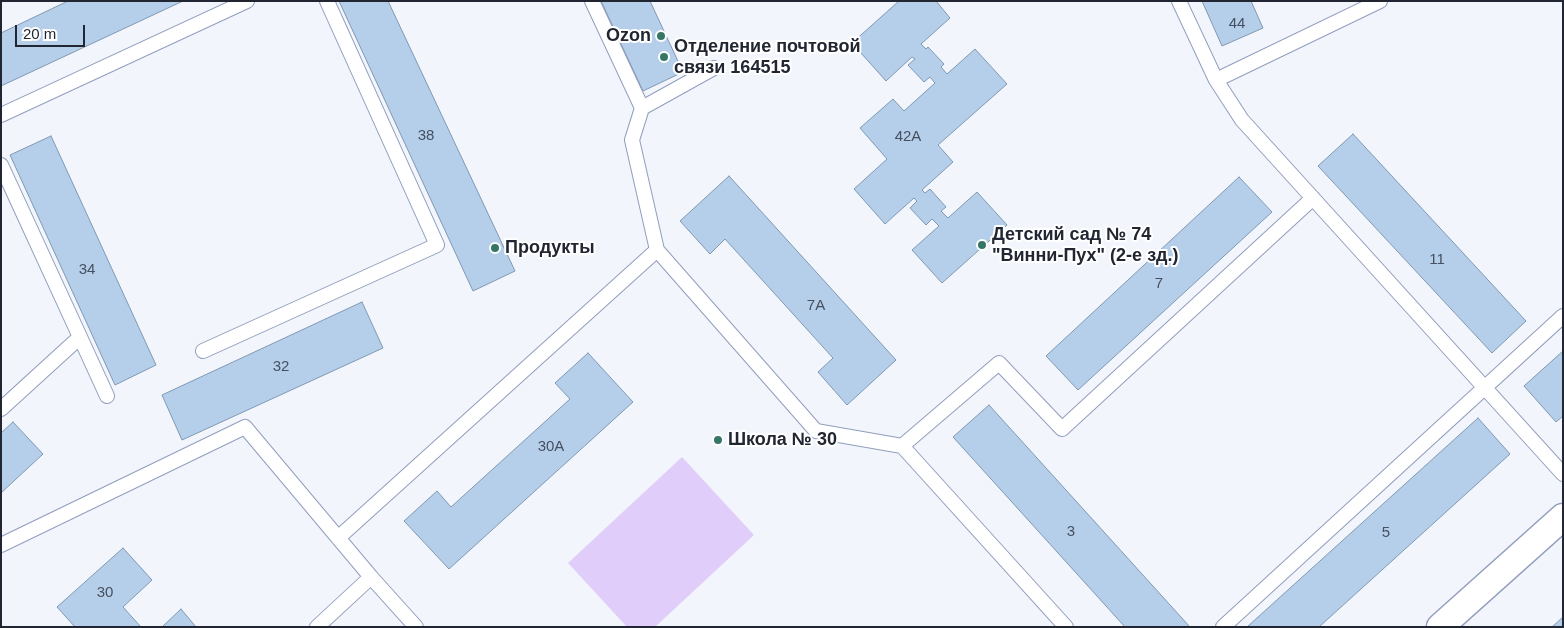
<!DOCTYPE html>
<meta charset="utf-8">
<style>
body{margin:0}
#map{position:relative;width:1564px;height:628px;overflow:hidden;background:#f2f5fc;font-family:Arial,sans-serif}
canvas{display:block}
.frame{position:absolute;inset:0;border:2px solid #212632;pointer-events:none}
.scale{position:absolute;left:15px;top:25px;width:70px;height:22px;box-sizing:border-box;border:2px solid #212632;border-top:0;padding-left:6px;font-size:15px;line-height:18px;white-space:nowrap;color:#212632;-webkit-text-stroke:4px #fff;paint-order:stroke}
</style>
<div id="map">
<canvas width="1564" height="628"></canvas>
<div class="frame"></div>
<div class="scale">20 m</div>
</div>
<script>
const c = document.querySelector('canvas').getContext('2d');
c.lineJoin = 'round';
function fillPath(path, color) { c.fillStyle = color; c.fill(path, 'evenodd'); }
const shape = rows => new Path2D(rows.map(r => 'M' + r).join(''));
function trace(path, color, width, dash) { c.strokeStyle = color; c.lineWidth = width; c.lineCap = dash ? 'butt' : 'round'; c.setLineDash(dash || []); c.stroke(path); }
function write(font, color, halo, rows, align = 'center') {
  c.font = font + ' Arial,sans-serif'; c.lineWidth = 4; c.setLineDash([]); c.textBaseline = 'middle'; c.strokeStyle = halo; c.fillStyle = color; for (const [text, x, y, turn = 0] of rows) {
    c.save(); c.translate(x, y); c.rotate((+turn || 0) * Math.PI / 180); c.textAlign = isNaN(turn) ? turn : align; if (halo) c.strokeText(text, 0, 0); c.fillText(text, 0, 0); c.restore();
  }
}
fillPath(shape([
 [682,457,754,535,655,627,627,627,568,563]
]), '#e1cdfa');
const building = shape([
 [68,1,183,1,1,86,1,33,68,1],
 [339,1,388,1,515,271,473,291,339,1],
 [601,1,650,1,683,72,643,91,601,1],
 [899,1,936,1,950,18,921,44,926,49,928,47,944,64,941,67,947,74,975,49,1007,84,938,145,953,162,922,190,925,193,930,189,946,207,941,211,948,218,977,192,1007,225,942,283,912,250,939,226,932,219,926,225,910,208,917,201,914,198,885,224,854,189,887,159,860,128,893,99,904,111,935,83,930,77,924,82,908,65,915,59,912,57,886,81,852,43,899,1],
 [1202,1,1251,1,1263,28,1222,46,1202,1],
 [1353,134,1526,321,1492,353,1318,166,1353,134],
 [51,136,156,365,115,385,10,155,51,136],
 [729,176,896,360,847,405,818,372,833,358,725,239,710,254,680,221,729,176],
 [1239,177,1272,212,1078,390,1046,356,1239,177],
 [362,302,383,348,182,440,162,395,362,302],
 [1563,351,1563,416,1556,422,1524,386,1563,351],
 [588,353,633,402,449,569,404,521,437,491,451,507,570,399,555,383,588,353],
 [989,405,1190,627,1125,627,953,437,989,405],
 [1478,418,1510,454,1319,627,1247,627,1478,418],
 [13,422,43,454,1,493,1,433,13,422],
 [123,548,152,580,123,607,141,627,75,627,57,607,123,548],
 [181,609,196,627,162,627,181,609],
 [1563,617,1563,627,1552,627,1563,617]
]);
fillPath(building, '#b5cfeb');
trace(building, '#7f98b2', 1);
const lane = shape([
 [592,1,642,108,632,140,657,250,816,431,902,446,1066,627],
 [1179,1,1216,80,1242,120,1563,474],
 [1216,80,1380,1],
 [642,108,714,68],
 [1,115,247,1],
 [1,165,80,337],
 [203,351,437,245,327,1],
 [1,409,80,337,107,396],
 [902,446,999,363,1062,429,1313,198],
 [338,538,657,250],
 [1,545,245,427,371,577,416,627],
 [317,627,371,577],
 [1223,627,1563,316]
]);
const street = shape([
 [1440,627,1563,517]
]);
trace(lane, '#919ebd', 16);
trace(street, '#919ebd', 29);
trace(lane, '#fff', 14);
trace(street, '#fff', 26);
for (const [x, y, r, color] of [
 [661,36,5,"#357666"],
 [664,57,5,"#357666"],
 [982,245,5,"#357666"],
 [495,248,5,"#357666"],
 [718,440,5,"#357666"]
]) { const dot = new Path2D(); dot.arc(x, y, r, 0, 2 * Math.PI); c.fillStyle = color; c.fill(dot); trace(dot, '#fff', 2); }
write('15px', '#465060', null, [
 ["44",1237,24],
 ["38",426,136],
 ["42А",908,137],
 ["11",1437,260],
 ["34",87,270],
 ["7",1159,284],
 ["7А",816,306],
 ["32",281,367],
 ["30А",551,447],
 ["3",1071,532],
 ["5",1386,533],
 ["30",105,593]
]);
write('bold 18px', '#212632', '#fff', [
 ["Ozon",651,36,"right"],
 ["Отделение почтовой",674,47],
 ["связи 164515",674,68],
 ["Детский сад № 74",992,235],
 ["\"Винни-Пух\" (2-е зд.)",992,256],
 ["Продукты",505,248],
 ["Школа № 30",728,440]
], 'left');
</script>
